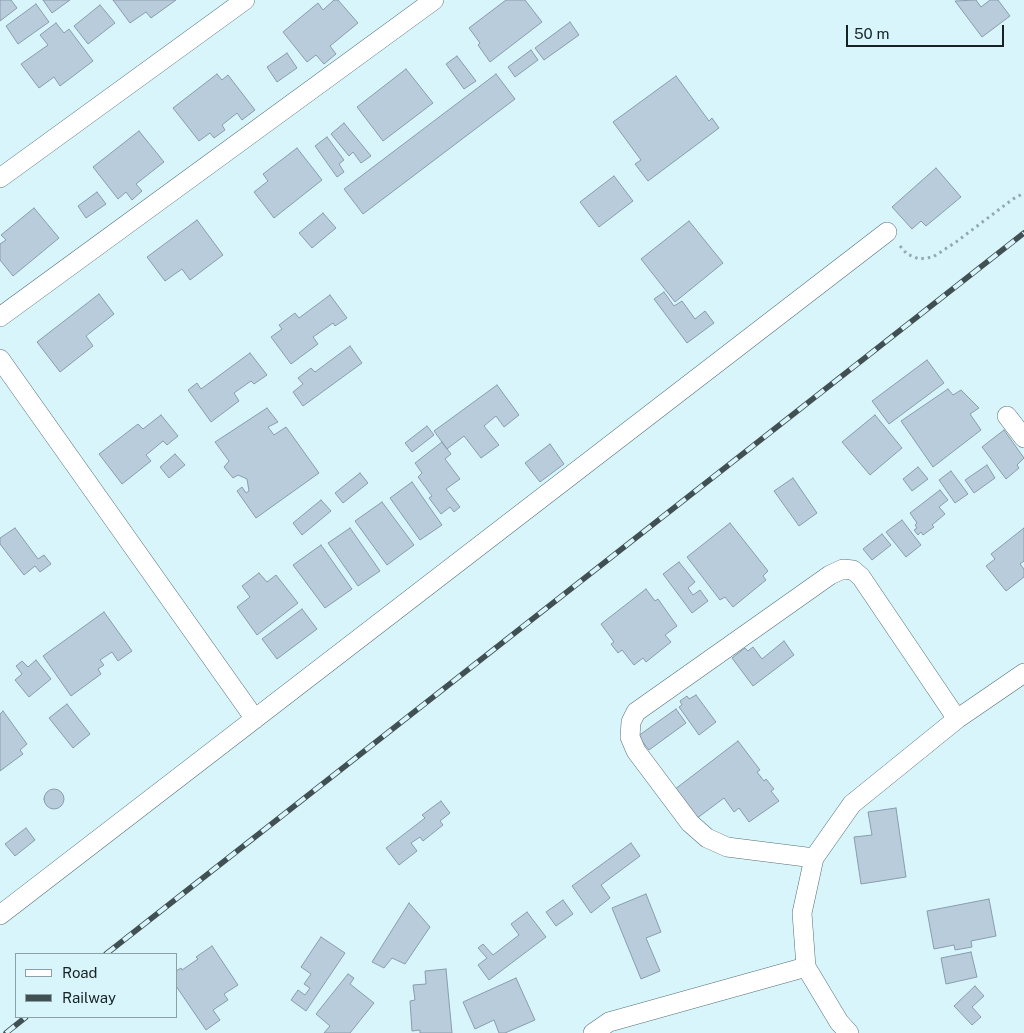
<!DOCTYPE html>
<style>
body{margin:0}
#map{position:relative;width:1024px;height:1033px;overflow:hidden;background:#d8f5fb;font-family:"Public Sans",sans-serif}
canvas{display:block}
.legend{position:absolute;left:15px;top:953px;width:162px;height:65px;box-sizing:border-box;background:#d8f5fb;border:1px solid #8ba1a5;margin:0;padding:6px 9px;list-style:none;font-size:15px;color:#172224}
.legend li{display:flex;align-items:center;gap:10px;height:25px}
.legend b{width:25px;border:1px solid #8ba1a5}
.scale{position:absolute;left:846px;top:25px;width:158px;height:22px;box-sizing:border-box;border:2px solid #172224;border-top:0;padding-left:6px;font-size:15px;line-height:18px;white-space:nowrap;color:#172224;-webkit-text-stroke:4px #d8f5fb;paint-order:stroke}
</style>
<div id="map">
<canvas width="1024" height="1033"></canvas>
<ul class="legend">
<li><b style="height:6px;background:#fff"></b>Road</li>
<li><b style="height:6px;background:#415053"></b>Railway</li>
</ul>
<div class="scale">50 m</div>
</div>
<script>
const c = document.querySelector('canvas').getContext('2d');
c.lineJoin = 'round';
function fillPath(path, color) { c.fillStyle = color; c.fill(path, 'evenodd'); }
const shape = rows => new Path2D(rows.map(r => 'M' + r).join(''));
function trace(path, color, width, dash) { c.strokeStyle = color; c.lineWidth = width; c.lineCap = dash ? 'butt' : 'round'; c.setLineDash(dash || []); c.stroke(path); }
const building = shape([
 [0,0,11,0,17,8,0,21,0,0],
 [43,0,70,0,52,13,43,0],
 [113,0,176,0,151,18,146,12,130,23,113,0],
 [334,0,338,0,358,23,330,46,336,54,324,64,316,55,307,62,283,32,318,3,323,10,334,0],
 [506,0,525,0,542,22,490,62,478,45,480,43,469,28,506,0],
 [976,0,981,7,990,0,998,0,1010,16,982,37,955,1,976,0],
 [36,4,49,22,18,44,6,26,36,4],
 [100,5,115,23,88,44,74,26,100,5],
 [570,22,579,35,544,60,535,48,570,22],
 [56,23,64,33,69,29,93,61,60,86,54,77,39,88,21,64,48,45,40,35,56,23],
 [531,50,538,60,515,77,508,67,531,50],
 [287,53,297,68,277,82,267,67,287,53],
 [457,56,476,81,464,89,446,64,457,56],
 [406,69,433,103,383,141,357,107,406,69],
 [217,74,222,80,228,75,255,110,242,120,237,113,222,125,225,130,214,138,210,133,199,141,173,108,217,74],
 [496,74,515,99,363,214,344,189,496,74],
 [676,76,709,121,712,118,719,128,648,181,635,164,641,160,613,122,676,76],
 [344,123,371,156,361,163,353,152,349,156,331,134,344,123],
 [139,131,164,162,136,184,142,191,132,200,126,192,118,199,93,167,139,131],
 [327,137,344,160,339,164,344,172,337,177,315,146,327,137],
 [297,148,322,180,274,218,254,192,268,181,263,174,297,148],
 [936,168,961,197,926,226,921,221,912,229,892,207,936,168],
 [614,176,633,201,599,227,580,202,614,176],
 [97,192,106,204,86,218,78,206,97,192],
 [34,208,59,238,13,276,0,260,0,244,6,240,1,235,34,208],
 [323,213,336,228,312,248,299,233,323,213],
 [197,220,223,255,190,280,182,269,165,281,147,257,197,220],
 [689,221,723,263,675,302,641,259,689,221],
 [664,292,674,306,682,301,695,319,705,311,714,323,687,343,654,299,664,292],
 [99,294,114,314,86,336,93,346,60,372,37,342,99,294],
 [330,295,347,318,335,326,333,323,313,337,318,344,291,364,271,337,282,329,279,325,295,313,299,318,330,295],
 [350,346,362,363,303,406,293,392,303,384,298,378,311,368,315,372,350,346],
 [250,353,267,375,254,384,251,381,234,393,239,401,211,422,188,390,197,383,201,389,250,353],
 [927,360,944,383,889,424,872,401,927,360],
 [497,385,519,415,504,427,496,416,484,426,499,445,481,458,464,436,447,449,434,431,497,385],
 [948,389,953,395,961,390,979,408,970,414,981,430,933,467,901,421,948,389],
 [267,408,278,422,268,427,274,435,286,427,319,473,256,518,237,491,242,487,246,493,249,491,247,479,238,475,233,478,224,467,229,461,215,442,267,408],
 [161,415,178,436,167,445,163,441,146,455,151,461,122,484,99,454,138,424,143,429,161,415],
 [875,415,902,448,870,475,842,442,875,415],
 [427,426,434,435,412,452,405,443,427,426],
 [1004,430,1024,458,1017,465,1019,468,1006,479,982,447,1004,430],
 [442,442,451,454,445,459,460,479,446,489,460,507,454,512,450,507,441,514,429,498,432,496,418,477,422,473,415,463,442,442],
 [550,444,564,464,540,482,525,463,550,444],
 [175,454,185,465,169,478,160,467,175,454],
 [987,465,995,478,974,493,965,480,987,465],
 [918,467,928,479,912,491,903,479,918,467],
 [951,471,968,494,955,503,939,480,951,471],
 [360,473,368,483,343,503,335,493,360,473],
 [793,478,817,513,799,526,774,491,793,478],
 [412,482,442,525,420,540,390,498,412,482],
 [940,490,948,500,939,507,945,514,932,525,934,527,923,535,921,532,918,535,914,530,917,528,915,525,917,523,910,513,940,490],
 [321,500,331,511,302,535,293,523,321,500],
 [382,502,414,545,387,565,355,521,382,502],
 [902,520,921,545,906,557,886,532,902,520],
 [730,523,768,571,763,576,766,580,733,607,725,597,720,600,687,557,730,523],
 [15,528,38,559,44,555,51,564,40,572,35,566,24,575,0,544,0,538,15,528],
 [350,528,380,571,358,586,328,543,350,528],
 [1024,528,1024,561,1020,564,1024,569,1024,577,1006,591,986,566,995,559,991,554,1024,528],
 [882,534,891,545,872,560,863,549,882,534],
 [321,545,352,589,325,608,293,565,321,545],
 [679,562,695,582,688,588,693,595,700,590,708,601,692,613,663,574,679,562],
 [259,573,267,582,276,575,298,603,257,635,237,607,250,597,242,586,259,573],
 [646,589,655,601,658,599,677,626,665,635,671,642,646,662,643,658,634,665,622,650,618,653,611,644,614,642,601,624,646,589],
 [302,609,317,629,277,659,262,639,302,609],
 [104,612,132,651,118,661,112,652,100,660,104,665,98,669,101,674,71,696,43,656,104,612],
 [784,641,794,655,753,686,732,658,745,648,748,651,753,647,762,659,784,641],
 [36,660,51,679,29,697,15,680,22,674,16,666,22,661,28,667,36,660],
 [696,695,716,722,699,735,679,707,682,705,680,701,687,696,689,699,696,695],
 [67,704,90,734,73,748,49,718,67,704],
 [676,709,686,723,649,750,638,736,676,709],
 [3,711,27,744,20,750,23,754,0,771,0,714,3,711],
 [738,741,760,770,757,772,764,781,766,779,774,789,771,791,779,801,749,822,739,808,734,812,724,798,692,822,670,793,738,741],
 '44 799a10 10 0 1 1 20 0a10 10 0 1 1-20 0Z',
 [441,801,450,813,440,821,443,825,423,841,420,837,411,843,417,851,399,865,386,848,425,818,422,815,441,801],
 [896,808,906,877,861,884,854,837,872,835,868,812,896,808],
 [26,828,35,840,15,856,5,844,26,828],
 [631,843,640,856,601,885,610,898,591,913,572,886,631,843],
 [646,894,661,932,646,938,660,971,641,979,612,908,646,894],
 [989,899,996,936,971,941,972,947,955,950,954,945,934,949,927,911,989,899],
 [563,900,573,914,556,926,546,912,563,900],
 [409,903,430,927,405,964,392,958,384,968,372,962,409,903],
 [527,912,546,937,489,980,478,965,487,958,478,948,483,944,493,955,519,935,511,924,527,912],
 [321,937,345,953,306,1011,291,1000,298,990,305,995,310,988,304,984,311,974,301,967,321,937],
 [212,946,238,985,224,994,228,1000,213,1010,220,1020,206,1030,176,986,176,971,181,968,182,970,198,959,196,957,212,946],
 [971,952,977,977,946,984,941,958,971,952],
 [446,969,452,1033,420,1033,420,1030,412,1031,410,1001,415,1000,413,985,426,984,425,971,446,969],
 [348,974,354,978,350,984,374,1003,350,1033,324,1033,330,1026,316,1014,348,974],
 [516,978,535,1020,505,1033,499,1033,494,1020,475,1029,463,1002,516,978],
 [975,986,984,996,972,1007,981,1017,972,1025,954,1006,975,986]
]);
fillPath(building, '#b8ccdc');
trace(building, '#899cac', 1);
const street = shape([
 [0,178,245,0],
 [0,317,434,0],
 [0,359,255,719],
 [1007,416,1024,438],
 [814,858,727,847,707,838,690,823,636,751,630,737,631,722,636,712,830,575,843,569,853,570,861,577,957,719],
 [0,915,887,232],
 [593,1033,609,1022,806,967],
 [849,1033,839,1022,806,967,802,913,814,858,852,804,957,719,1024,673]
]);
trace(street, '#557074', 20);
trace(shape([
 [900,246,907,254,919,259,933,257,956,242,1013,199,1024,193]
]), '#92a9ad', 3, [2.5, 4]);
trace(street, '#fff', 19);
const rail = shape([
 [106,954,1024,233],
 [6,1033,26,1017]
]);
trace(rail, '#415053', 5.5);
trace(rail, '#d8f5fb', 4, [11]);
</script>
